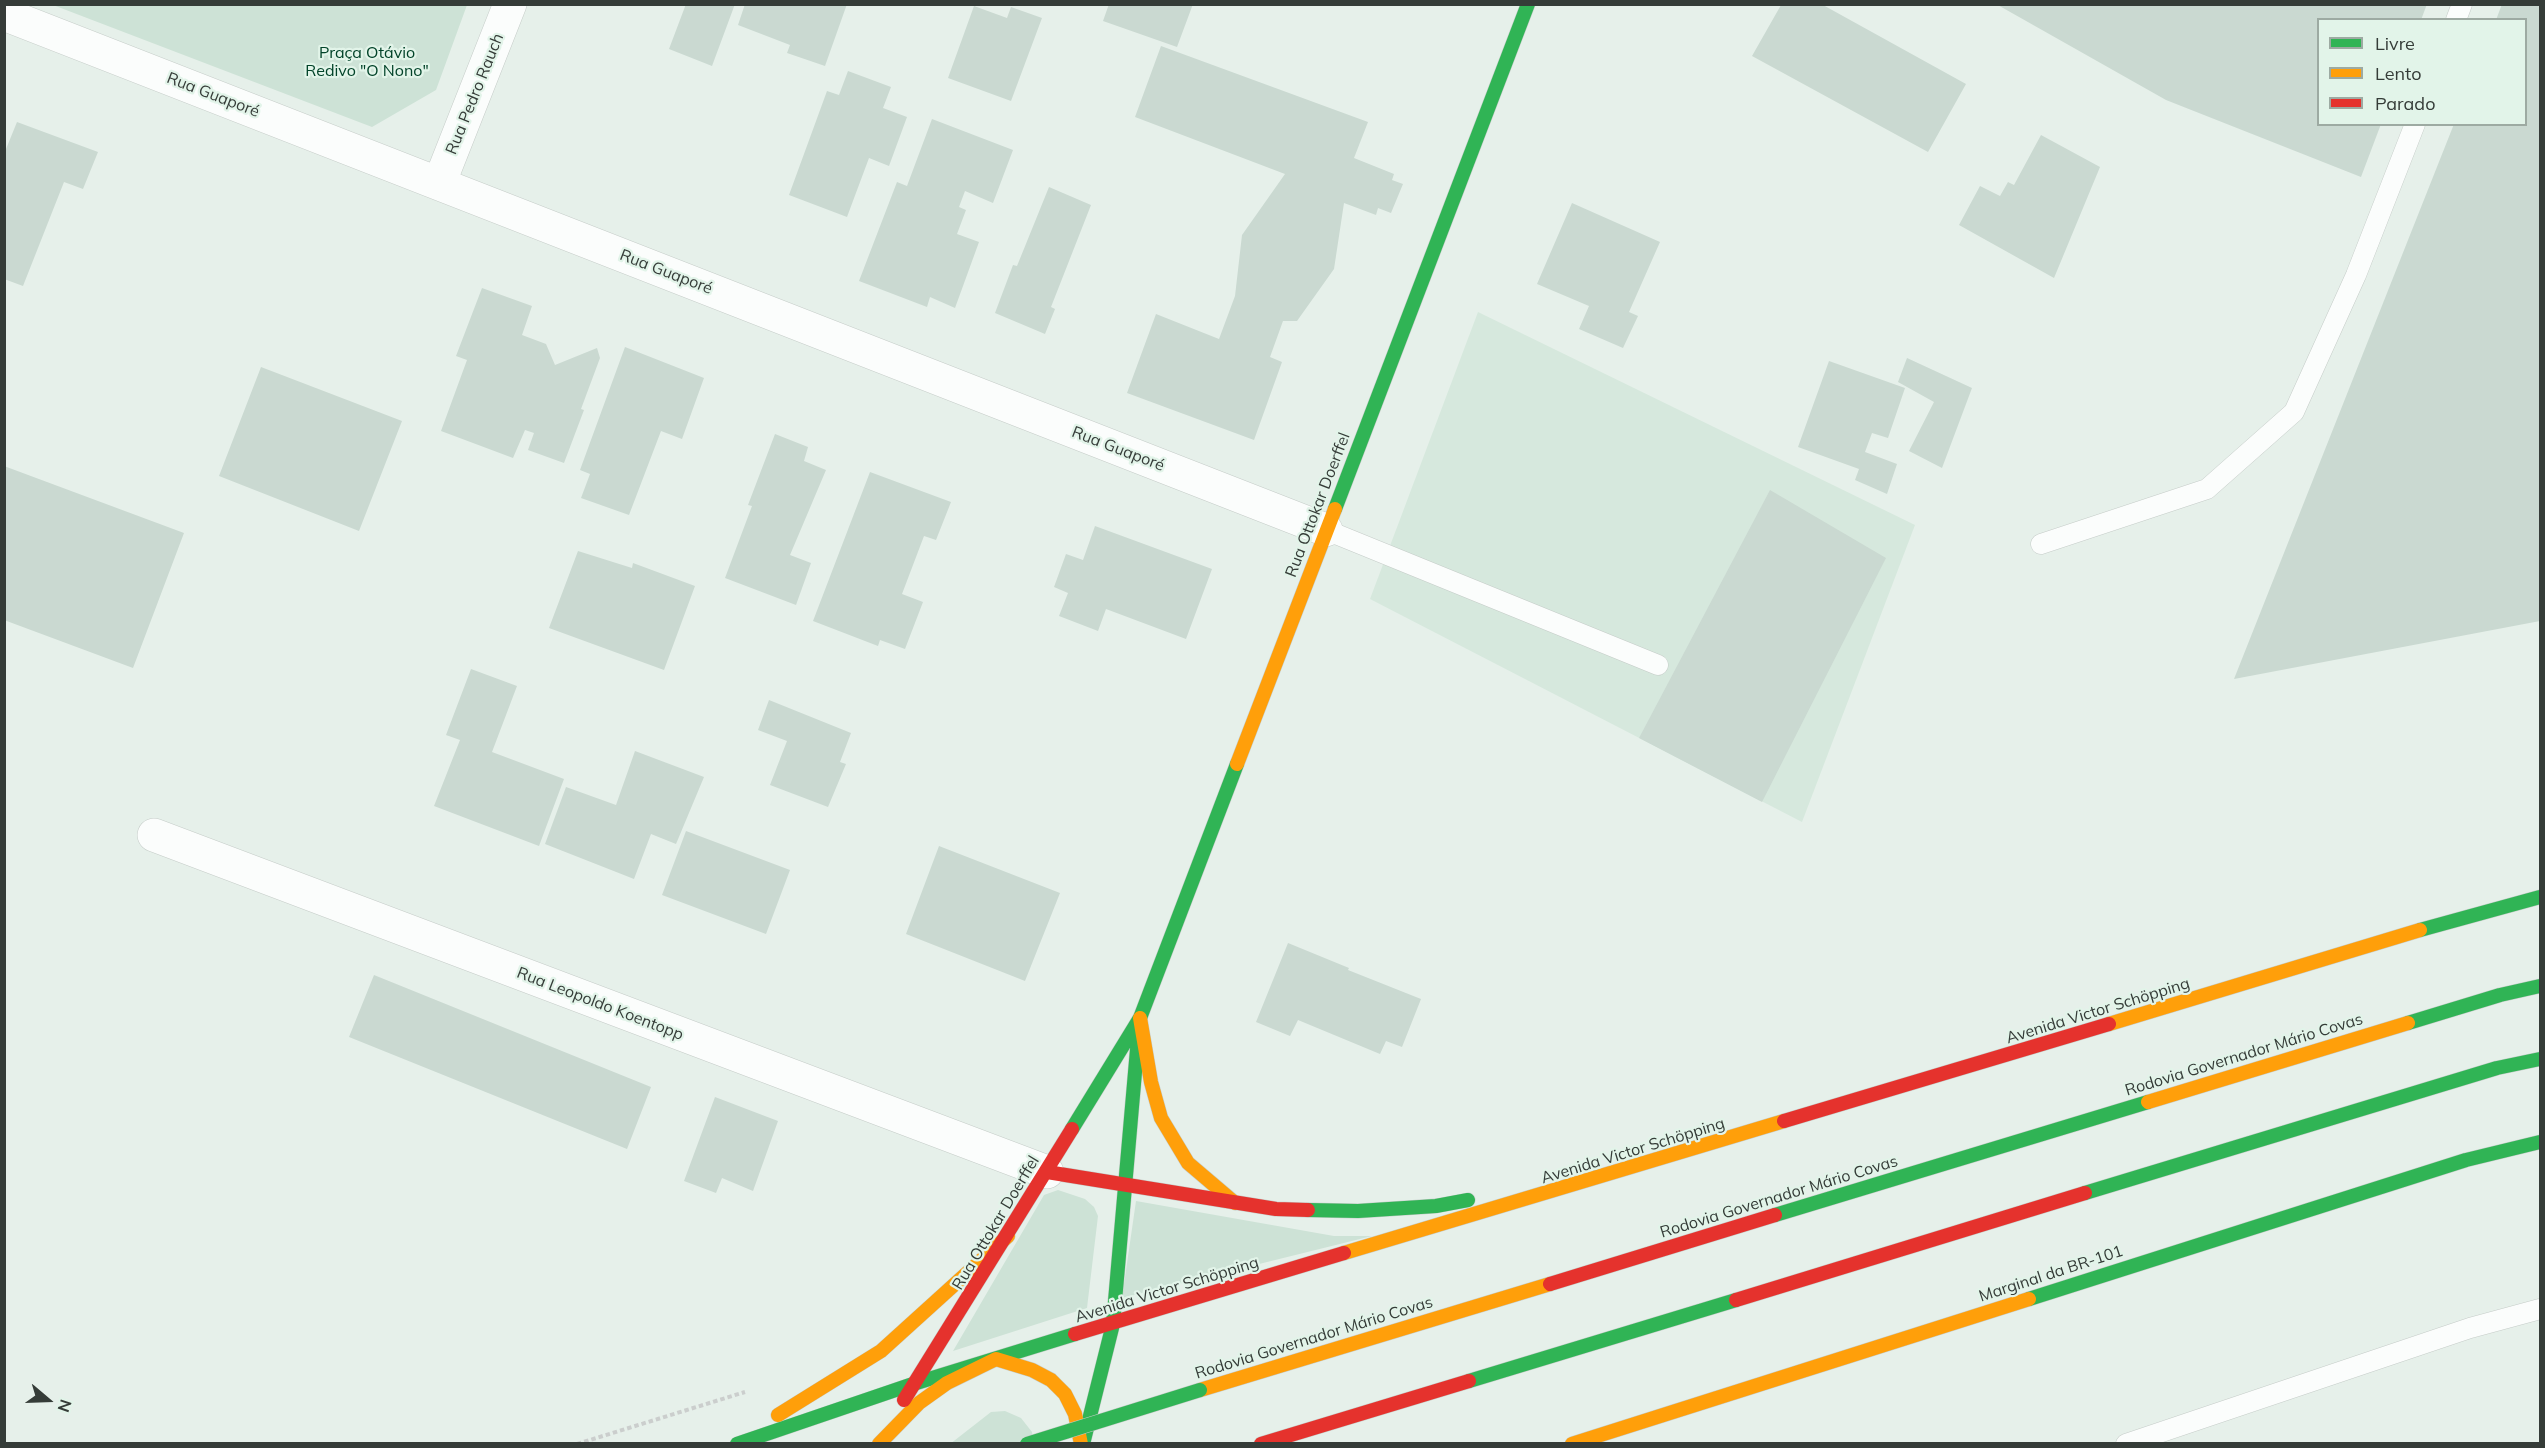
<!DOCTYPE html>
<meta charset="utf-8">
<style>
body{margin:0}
#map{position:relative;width:2545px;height:1448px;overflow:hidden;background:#e6f0ea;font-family:Mulish,sans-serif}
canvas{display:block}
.frame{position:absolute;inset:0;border:6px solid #353c38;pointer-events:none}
.legend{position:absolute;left:2317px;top:18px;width:210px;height:108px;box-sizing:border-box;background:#e2f4e9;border:2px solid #9daaa2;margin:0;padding:8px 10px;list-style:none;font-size:18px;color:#353c38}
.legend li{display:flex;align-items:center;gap:12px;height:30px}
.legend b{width:30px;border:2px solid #9daaa2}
.north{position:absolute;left:18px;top:1370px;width:60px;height:60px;-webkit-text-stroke:4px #e2f4e9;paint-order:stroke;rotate:109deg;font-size:16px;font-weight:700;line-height:24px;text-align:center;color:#353c38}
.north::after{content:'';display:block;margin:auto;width:21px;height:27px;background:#353c38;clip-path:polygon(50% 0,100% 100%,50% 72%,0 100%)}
</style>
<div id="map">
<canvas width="2545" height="1448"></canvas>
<div class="frame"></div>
<ul class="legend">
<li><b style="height:8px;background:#30b455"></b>Livre</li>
<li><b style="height:8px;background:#ff9f0a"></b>Lento</li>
<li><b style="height:8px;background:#e5322d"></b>Parado</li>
</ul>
<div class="north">N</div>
</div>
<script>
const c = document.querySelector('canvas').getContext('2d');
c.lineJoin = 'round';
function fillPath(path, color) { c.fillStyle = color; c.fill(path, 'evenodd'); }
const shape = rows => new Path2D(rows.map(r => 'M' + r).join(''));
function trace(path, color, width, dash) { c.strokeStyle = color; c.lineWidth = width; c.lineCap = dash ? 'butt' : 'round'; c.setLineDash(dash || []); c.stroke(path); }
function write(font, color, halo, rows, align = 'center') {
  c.font = font + ' Mulish,sans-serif'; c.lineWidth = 4.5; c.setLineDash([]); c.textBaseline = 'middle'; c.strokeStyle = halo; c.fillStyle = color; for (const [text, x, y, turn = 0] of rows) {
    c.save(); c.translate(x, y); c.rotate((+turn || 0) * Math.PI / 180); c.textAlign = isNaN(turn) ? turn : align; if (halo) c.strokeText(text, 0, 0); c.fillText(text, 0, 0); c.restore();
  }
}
fillPath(shape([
 [1478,312,1915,525,1802,822,1370,599]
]), '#d6e8dd');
fillPath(shape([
 [53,5,467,5,436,90,372,127],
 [1058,1190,1085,1199,1094,1207,1098,1216,1087,1308,953,1351,1044,1195],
 [1136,1201,1334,1236,1372,1236,1122,1298],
 [1005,1411,1021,1418,1032,1432,1034,1444,950,1444,991,1412]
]), '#cde2d6');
fillPath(shape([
 [686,4,735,4,712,66,669,49],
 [745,4,847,4,825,66,787,53,790,45,738,25],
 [1109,4,1193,4,1177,47,1103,21],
 [1996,4,2427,4,2421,20,2318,20,2318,124,2381,124,2361,177,2166,100],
 [2502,4,2540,4,2540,621,2234,679,2454,124,2526,124,2526,20,2496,20],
 [1781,5,1823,5,1966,84,1928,152,1752,56],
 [974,6,1007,18,1011,7,1042,18,1011,101,948,78],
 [1161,46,1368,122,1354,158,1394,174,1392,180,1403,184,1391,213,1378,208,1376,215,1344,203,1334,269,1297,321,1283,321,1270,357,1282,362,1254,440,1127,393,1156,314,1219,339,1235,296,1242,235,1285,174,1135,117],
 [848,71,891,87,883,108,907,117,889,166,869,158,847,217,789,195,827,91,839,95],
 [932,119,1013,150,993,203,965,191,959,207,966,210,957,234,979,242,955,308,930,297,927,307,859,281,897,182,907,186],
 [17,122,98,152,83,189,64,182,23,286,4,279,4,154],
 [2041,135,2100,167,2054,278,1959,225,1980,186,2000,196,2008,182,2014,185],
 [1049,187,1091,205,1051,307,1055,309,1045,334,995,313,1013,265,1017,266],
 [1572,203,1660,242,1629,312,1638,316,1623,348,1579,329,1589,306,1537,284],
 [482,288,532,306,522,335,546,344,555,365,597,348,600,358,581,409,584,410,564,463,528,450,534,433,525,430,513,458,441,431,467,360,456,356],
 [625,347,704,378,682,439,661,431,629,515,581,498,590,474,580,470],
 [1907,358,1972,388,1942,468,1909,451,1934,402,1898,382],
 [1829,361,1905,388,1888,438,1872,433,1865,452,1897,464,1887,494,1855,480,1859,469,1798,447],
 [261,367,402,421,359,531,219,476],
 [775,434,808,447,804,461,826,470,790,555,811,563,796,605,725,578,752,506,748,505],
 [4,466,184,533,133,668,4,620],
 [870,472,951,502,936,540,924,536,902,594,923,602,905,649,880,640,878,646,813,621],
 [1770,490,1886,558,1762,802,1639,738],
 [1095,526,1212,569,1186,639,1106,609,1098,631,1059,616,1068,593,1054,587,1066,554,1083,560],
 [578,551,632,568,633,563,695,586,664,670,549,628],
 [471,669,517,686,492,752,564,779,539,846,434,806,460,740,446,735],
 [769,700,851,733,840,762,846,764,828,807,770,785,787,741,758,730],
 [635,751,704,777,676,844,651,834,634,879,545,844,566,787,616,805],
 [686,831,790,870,766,934,662,895],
 [939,846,1060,893,1025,981,906,934],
 [1288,943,1349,968,1348,970,1421,999,1402,1047,1386,1041,1380,1054,1298,1020,1290,1036,1256,1022],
 [374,975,651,1087,627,1149,349,1037],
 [715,1097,778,1121,753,1191,722,1178,716,1193,684,1181]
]), '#cad9d1');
const lane = shape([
 [2456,20,2462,4],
 [1326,530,1658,665],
 [2041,544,2207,489,2294,412,2356,275,2415,124],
 [2126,1444,2470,1328,2540,1309]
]);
const street = shape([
 [4,14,1326,530],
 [439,184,510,4],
 [154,835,1047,1172]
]);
const fast = shape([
 [1335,509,1528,4],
 [2420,930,2540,897],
 [2408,1023,2500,995,2540,986],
 [1072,1129,1140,1018,1237,764],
 [2085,1193,2497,1068,2540,1059],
 [1308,1210,1358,1211,1436,1206,1468,1200],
 [1775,1215,2148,1102],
 [2029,1299,2466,1160,2540,1142],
 [1469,1381,1736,1300],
 [737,1444,913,1384,1075,1334],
 [1083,1444,1113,1324,1138,1038]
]);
const slow = shape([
 [1237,764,1335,509],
 [1140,1018,1151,1082,1161,1118,1188,1163,1235,1203],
 [2109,1024,2420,930],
 [2148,1102,2408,1023],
 [1344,1253,1784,1121],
 [1200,1390,1550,1284],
 [778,1415,881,1351,1008,1236],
 [879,1444,919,1403,947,1383,996,1359,1032,1370,1051,1380,1065,1394,1075,1414,1081,1444],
 [1572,1444,2029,1299]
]);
const jam = shape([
 [1784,1121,2109,1024],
 [1047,1172,1276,1209,1308,1210],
 [1550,1284,1775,1215],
 [1736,1300,2085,1193],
 [1075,1334,1344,1253],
 [904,1400,1072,1129],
 [1261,1444,1469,1381]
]);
trace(lane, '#c5ccc8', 21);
trace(street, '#c5ccc8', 34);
trace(fast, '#c5ccc8', 15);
trace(slow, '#c5ccc8', 15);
trace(jam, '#c5ccc8', 15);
trace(shape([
 [577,1444,745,1392]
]), '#cbcecd', 4, [4.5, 3]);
trace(lane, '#fbfdfc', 20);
trace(street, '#fbfdfc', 33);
trace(fast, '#30b455', 14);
trace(slow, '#ff9f0a', 14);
trace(jam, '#e5322d', 14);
const fastBridge = shape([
 [1027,1444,1200,1390]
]);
trace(fastBridge, '#c6cbc8', 15, []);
trace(fastBridge, '#30b455', 14);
write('16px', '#024329', '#e2f4e9', [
 ["Praça Otávio",367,53],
 ["Redivo \"O Nono\"",367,71]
]);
write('16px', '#353c38', '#e2f4e9', [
 ["Rua Pedro Rauch",475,94,-68],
 ["Rua Guaporé",213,95,21],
 ["Rua Guaporé",666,272,21],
 ["Rua Guaporé",1118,449,21],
 ["Rua Ottokar Doerffel",1318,505,-69],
 ["Rua Leopoldo Koentopp",600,1004,21],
 ["Avenida Victor Schöpping",2098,1011,-17],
 ["Rodovia Governador Mário Covas",2244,1055,-17],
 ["Avenida Victor Schöpping",1633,1151,-17],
 ["Rodovia Governador Mário Covas",1779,1197,-17],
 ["Rua Ottokar Doerffel",996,1223,-59],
 ["Marginal da BR-101",2051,1274,-18],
 ["Avenida Victor Schöpping",1167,1290,-17],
 ["Rodovia Governador Mário Covas",1314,1338,-17]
]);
</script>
